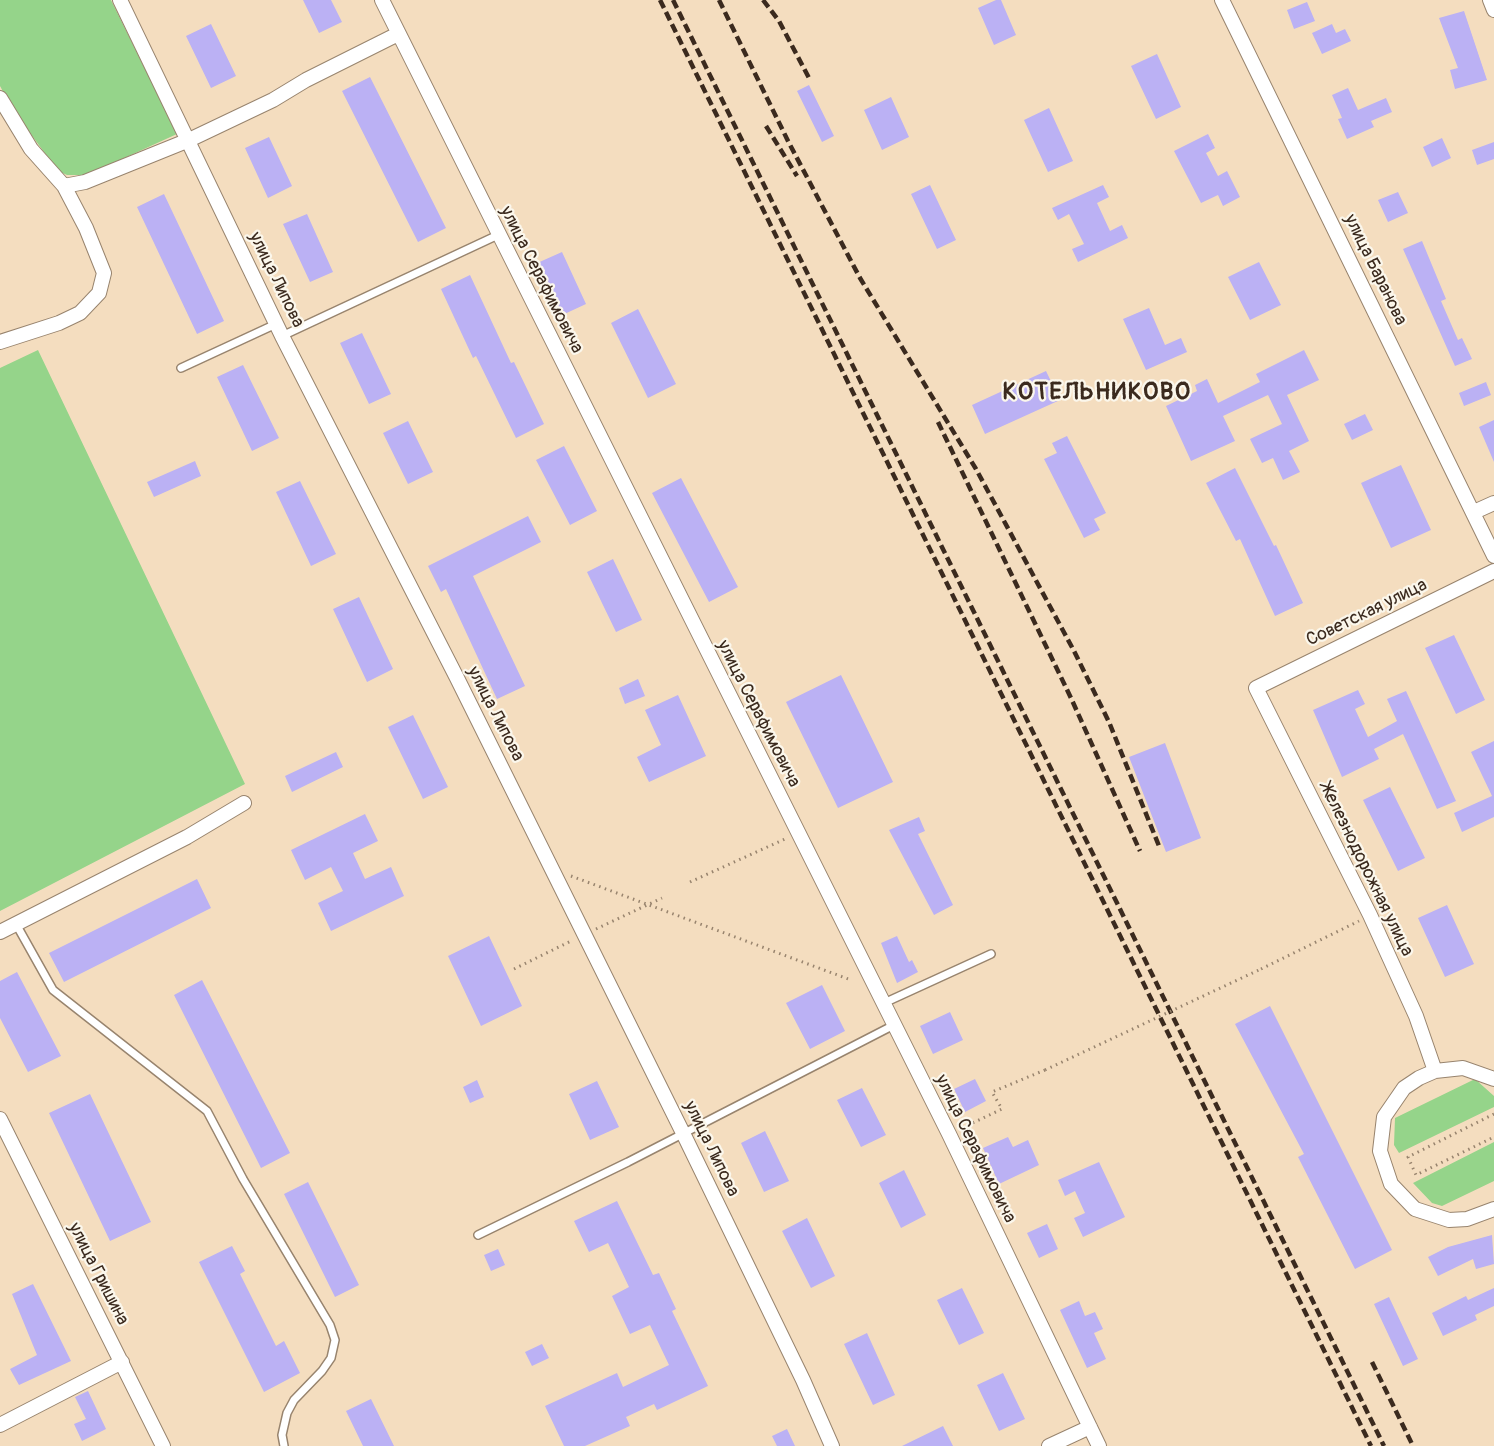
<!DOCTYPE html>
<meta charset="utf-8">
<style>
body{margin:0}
canvas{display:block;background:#f4ddbf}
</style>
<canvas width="1494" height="1446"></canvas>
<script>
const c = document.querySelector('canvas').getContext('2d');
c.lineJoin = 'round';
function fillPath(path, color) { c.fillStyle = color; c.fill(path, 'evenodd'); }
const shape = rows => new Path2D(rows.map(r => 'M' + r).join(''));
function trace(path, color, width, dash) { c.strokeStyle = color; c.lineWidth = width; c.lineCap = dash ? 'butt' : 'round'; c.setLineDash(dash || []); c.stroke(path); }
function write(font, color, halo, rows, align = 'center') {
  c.font = font + ' Pangolin,sans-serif'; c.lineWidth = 4.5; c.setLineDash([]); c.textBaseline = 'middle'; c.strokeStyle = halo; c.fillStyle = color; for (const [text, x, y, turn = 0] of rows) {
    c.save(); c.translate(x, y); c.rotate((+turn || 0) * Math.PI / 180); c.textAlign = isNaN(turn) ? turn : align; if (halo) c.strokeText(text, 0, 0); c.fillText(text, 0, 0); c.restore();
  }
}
fillPath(shape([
 [0,0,111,0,177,134,87,175,67,175,58,171,13,110,0,86],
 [38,350,245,784,0,911,0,368],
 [1475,1079,1494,1096,1494,1107,1399,1153,1394,1145,1395,1118],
 [1494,1142,1494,1181,1442,1206,1432,1203,1413,1183]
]), '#95d48a');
fillPath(shape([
 [303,0,331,0,342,22,319,33],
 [996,0,1001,0,1016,35,994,45,978,8],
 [1307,2,1315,21,1294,29,1287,10],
 [1464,11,1487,80,1455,89,1450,70,1458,68,1439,18],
 [211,24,236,76,211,88,186,36],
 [1332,24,1336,33,1345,29,1351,41,1322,54,1312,33],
 [1157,54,1181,107,1156,119,1131,66],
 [370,77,446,228,418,242,342,91],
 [809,85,834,136,822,142,797,91],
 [1348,88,1358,110,1386,98,1392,112,1371,121,1374,127,1347,139,1338,119,1342,118,1332,95],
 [891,97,909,137,882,150,864,110],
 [1049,108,1073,161,1048,172,1024,120],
 [1208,134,1215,148,1206,153,1218,176,1227,171,1240,197,1223,206,1218,195,1201,203,1174,151],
 [269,137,292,186,268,198,245,148],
 [1442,138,1451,158,1432,167,1423,147],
 [1494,142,1494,159,1477,165,1472,150],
 [930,185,956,240,937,249,911,194],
 [1103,185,1109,197,1097,203,1110,231,1122,225,1128,238,1078,262,1072,249,1084,244,1069,214,1058,220,1052,208],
 [1398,192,1408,213,1388,222,1378,200],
 [164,194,224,321,197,334,137,207],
 [307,214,333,272,310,282,283,224],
 [1422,241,1446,299,1441,301,1458,340,1462,338,1472,359,1455,366,1403,249],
 [562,252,586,304,558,317,535,264],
 [1259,262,1281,305,1250,320,1228,277],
 [470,275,511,363,514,362,544,424,516,438,476,356,473,358,441,289],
 [1149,308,1165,345,1181,338,1187,352,1146,370,1123,319],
 [638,309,676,384,648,398,611,323],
 [362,333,391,394,369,404,340,343],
 [1304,350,1319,380,1287,395,1309,441,1289,451,1300,472,1283,480,1273,458,1262,463,1250,439,1282,424,1268,395,1223,416,1235,441,1191,461,1166,406,1197,391,1195,385,1207,379,1218,403,1260,382,1256,374],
 [243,365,279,438,252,451,217,377],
 [1046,371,1060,400,985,434,972,405],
 [1486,382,1491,395,1464,406,1459,393],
 [1365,414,1373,430,1352,440,1344,424],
 [1494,420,1494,462,1479,427],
 [408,421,433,472,408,484,383,433],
 [1067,436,1106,513,1094,519,1100,530,1084,538,1044,459,1057,453,1052,443],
 [564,446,597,511,570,525,536,460],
 [195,461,201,476,154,497,147,482],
 [1401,465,1431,530,1391,548,1361,483],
 [1235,468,1274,546,1276,545,1303,603,1275,616,1240,539,1236,541,1206,483],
 [681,478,738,587,709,602,652,493],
 [300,481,336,554,311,566,276,492],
 [528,516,541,542,473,576,525,686,497,699,446,589,441,592,428,566],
 [613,559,642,620,616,632,587,572],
 [359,597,393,669,367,682,333,609],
 [1454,635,1485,700,1456,714,1425,648],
 [841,675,893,782,838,808,786,702],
 [638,679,645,696,625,704,619,688],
 [1358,690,1365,704,1355,709,1368,737,1397,721,1387,699,1406,691,1456,801,1437,809,1403,734,1374,749,1379,759,1342,777,1313,710],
 [678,695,706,756,649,782,637,757,661,745,645,710],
 [413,715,448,787,423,799,388,727],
 [1494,741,1494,817,1462,832,1454,813,1492,796,1471,752],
 [1165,743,1201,838,1166,852,1129,757],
 [336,752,343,767,292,792,285,776],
 [1390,787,1425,858,1398,871,1363,800],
 [365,814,378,841,353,853,365,879,391,867,404,896,331,931,318,903,343,891,331,867,305,880,291,850],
 [919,817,925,831,918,834,953,905,934,915,889,830],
 [197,879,211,908,64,982,49,953],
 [1447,905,1474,964,1445,977,1418,918],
 [489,936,522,1006,481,1026,448,956],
 [897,936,909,962,912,960,918,972,897,983,881,943],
 [17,972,61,1056,28,1072,0,1018,0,981],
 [202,980,290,1153,261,1168,174,995],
 [822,985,845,1031,810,1049,786,1003],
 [1270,1006,1392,1250,1355,1269,1298,1157,1304,1154,1235,1024],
 [950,1012,963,1040,933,1054,920,1026],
 [975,1079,986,1101,965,1112,954,1089],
 [477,1080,484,1097,470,1103,463,1087],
 [597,1081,619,1127,590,1140,569,1094],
 [862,1088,886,1135,861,1147,837,1100],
 [90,1094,151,1222,110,1241,49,1113],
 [765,1131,789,1181,764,1192,741,1143],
 [1008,1137,1013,1147,1028,1140,1039,1165,999,1184,983,1148],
 [1099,1162,1125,1217,1083,1237,1074,1218,1085,1213,1075,1191,1065,1196,1058,1180],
 [904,1170,926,1215,901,1228,879,1183],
 [308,1182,359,1285,335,1297,284,1194],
 [617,1201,653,1275,659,1273,676,1309,672,1311,708,1386,657,1410,654,1404,626,1417,630,1426,585,1446,564,1446,545,1406,617,1373,623,1387,669,1365,650,1325,630,1334,612,1296,629,1287,608,1243,589,1252,574,1221],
 [807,1218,835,1276,811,1288,782,1231],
 [1047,1224,1058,1249,1039,1258,1027,1233],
 [1492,1235,1494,1264,1476,1269,1473,1259,1438,1276,1428,1257,1448,1247],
 [232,1246,245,1271,240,1274,276,1346,284,1341,300,1373,264,1392,199,1262],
 [498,1249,505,1265,491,1271,484,1255],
 [33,1284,71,1361,19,1385,10,1369,37,1355,12,1294],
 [962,1288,984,1333,959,1345,937,1300],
 [1494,1288,1494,1306,1475,1315,1477,1320,1443,1336,1432,1313,1466,1296,1468,1300],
 [1389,1297,1418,1359,1403,1366,1374,1304],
 [1079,1301,1085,1316,1095,1312,1103,1329,1094,1333,1106,1359,1087,1368,1060,1310],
 [867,1333,895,1395,873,1405,844,1344],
 [542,1344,549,1358,532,1366,525,1352],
 [1003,1373,1025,1419,999,1431,977,1385],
 [88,1391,106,1429,82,1441,74,1424,86,1419,75,1397],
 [371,1399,394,1446,363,1446,346,1411],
 [943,1426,953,1446,902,1446],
 [787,1429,795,1446,777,1446,772,1436]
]), '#bbb1f4');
const service = shape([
 [282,336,498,235],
 [181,368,276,324],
 [16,924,53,990,207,1111,243,1179,330,1325,335,1340,331,1358,322,1371,294,1400,287,1413,282,1435,284,1446],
 [884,1003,991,954],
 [478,1235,628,1162,894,1025]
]);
const minor = shape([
 [120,0,282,336,457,678,683,1133,803,1380,832,1446],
 [382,0,949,1134,1099,1446],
 [1222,0,1494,556],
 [1490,0,1494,10],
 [0,98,31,149,64,186,86,228,104,273,99,293,80,313,59,323,0,342],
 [64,186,85,182,189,140,273,100,306,80,398,34],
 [1474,512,1494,503],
 [0,932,187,837,244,803],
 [1435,1071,1416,1016,1370,915,1256,688,1494,571],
 [1494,1079,1463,1068,1435,1071,1419,1078,1404,1088,1384,1117,1380,1151,1391,1184,1415,1209,1449,1220,1467,1219,1494,1209],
 [0,1119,163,1446],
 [0,1425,122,1362],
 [1049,1446,1090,1427]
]);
trace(service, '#98846e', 10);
trace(minor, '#98846e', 16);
trace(shape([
 [571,876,851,980],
 [690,882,785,839],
 [596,929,662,898],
 [514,969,571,941],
 [1261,969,1359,921],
 [1494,1114,1408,1157,1416,1175,1494,1137],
 [962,1128,1002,1109,992,1092,1045,1070]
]), '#98846e', 3, [1.5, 4.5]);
trace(service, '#fff', 7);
trace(minor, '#fff', 14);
trace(shape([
 [660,0,1371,1446],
 [673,0,1384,1446],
 [719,0,788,141,860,278,976,469,1074,651,1109,722,1159,846],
 [763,0,779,21,809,78],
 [766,126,797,176],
 [938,422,1071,698,1140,851],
 [1372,1362,1413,1446]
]), '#3b2a1e', 4.5, [9, 4.5]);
trace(shape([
 [1045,1070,1261,969]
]), '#98846e', 3, [1.5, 4.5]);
write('18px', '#3b2a1e', '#fbf7ec', [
 ["улица Баранова",1375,270,64],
 ["улица Липова",276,280,64],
 ["улица Серафимовича",541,280,63],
 ["Советская улица",1367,613,-26],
 ["улица Липова",495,714,63],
 ["улица Серафимовича",758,714,63],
 ["Железнодорожная улица",1366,870,64],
 ["улица Липова",711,1149,64],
 ["улица Серафимовича",975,1149,64],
 ["улица Гришина",98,1274,63]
]);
c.letterSpacing = '1.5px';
write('bold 24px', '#3b2a1e', '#fbf7ec', [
 ["КОТЕЛЬНИКОВО",1097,393]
]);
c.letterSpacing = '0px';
</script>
